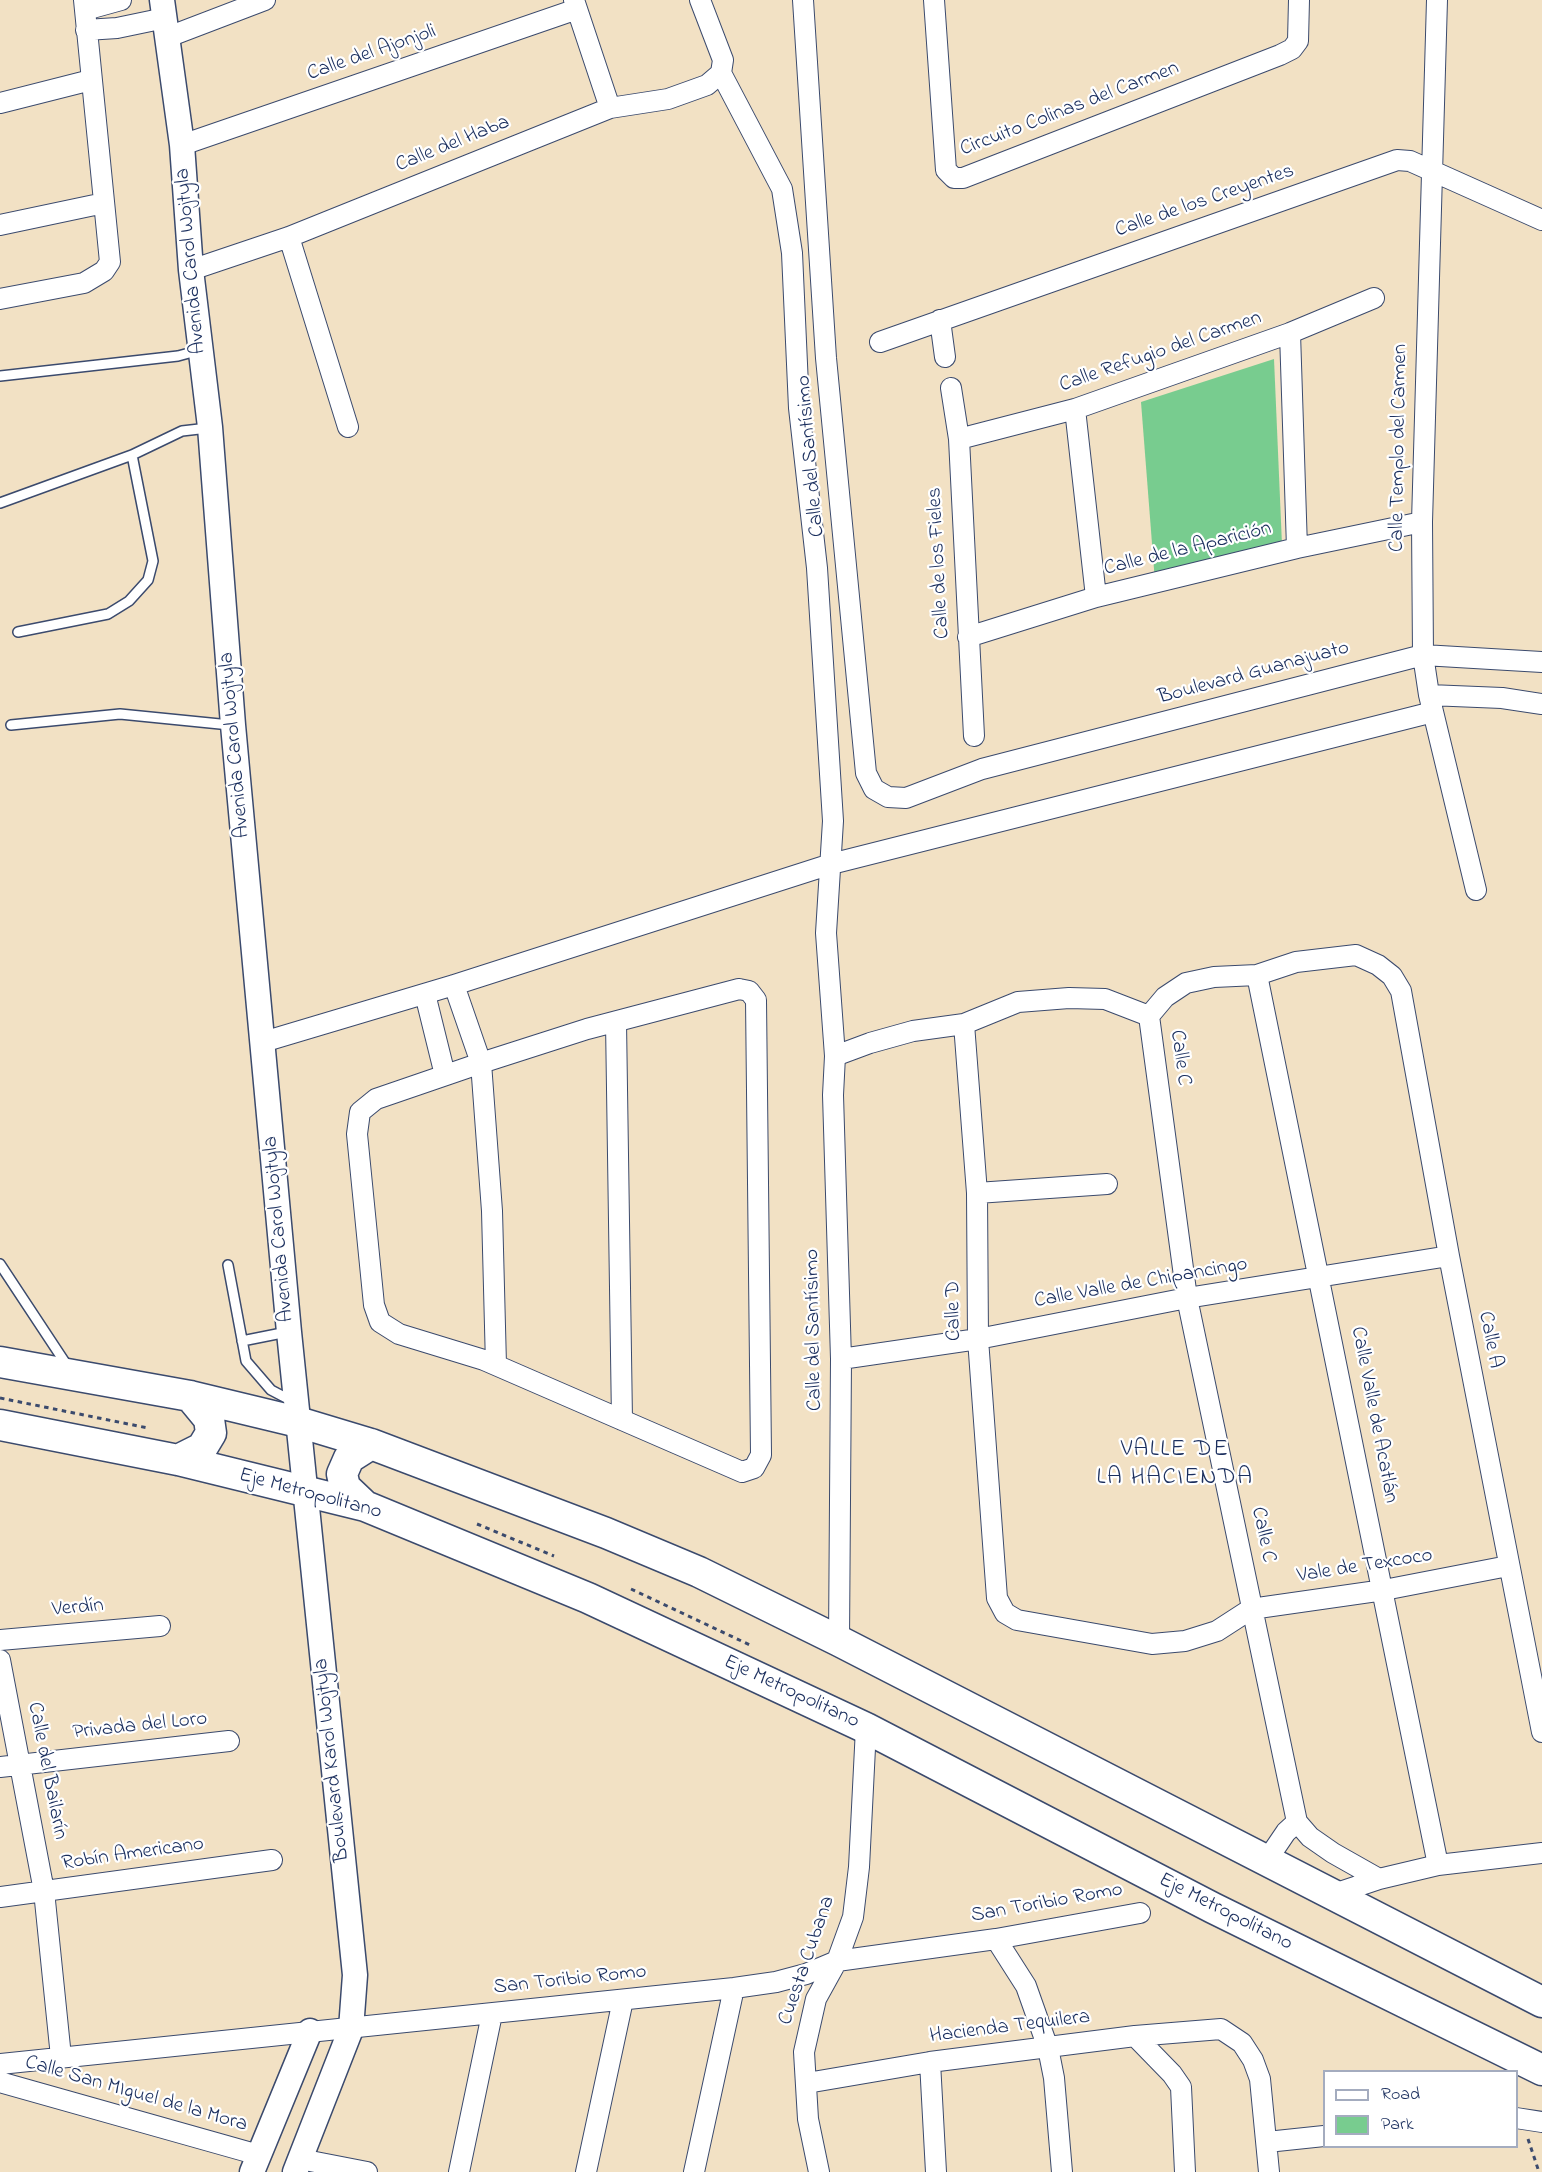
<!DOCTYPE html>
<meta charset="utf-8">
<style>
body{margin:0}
#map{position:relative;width:1542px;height:2172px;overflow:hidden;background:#f2e1c4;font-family:"Indie Flower",sans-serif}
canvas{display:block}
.legend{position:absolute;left:1323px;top:2070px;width:195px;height:78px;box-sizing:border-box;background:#fff;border:2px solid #a4acbf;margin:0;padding:8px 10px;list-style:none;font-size:18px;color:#1b2f5e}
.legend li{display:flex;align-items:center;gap:12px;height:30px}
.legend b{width:30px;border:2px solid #a4acbf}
</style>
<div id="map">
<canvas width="1542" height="2172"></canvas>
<ul class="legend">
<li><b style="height:8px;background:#fff"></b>Road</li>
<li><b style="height:16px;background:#78cc8f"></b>Park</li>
</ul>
</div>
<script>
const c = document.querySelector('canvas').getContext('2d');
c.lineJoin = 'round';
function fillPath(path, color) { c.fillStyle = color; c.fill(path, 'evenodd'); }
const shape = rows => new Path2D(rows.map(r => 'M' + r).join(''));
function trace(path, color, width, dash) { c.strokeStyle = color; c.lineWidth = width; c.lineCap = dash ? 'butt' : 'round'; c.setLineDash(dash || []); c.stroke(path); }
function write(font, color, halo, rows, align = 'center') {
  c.font = font + ' "Indie Flower",sans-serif'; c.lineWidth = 4.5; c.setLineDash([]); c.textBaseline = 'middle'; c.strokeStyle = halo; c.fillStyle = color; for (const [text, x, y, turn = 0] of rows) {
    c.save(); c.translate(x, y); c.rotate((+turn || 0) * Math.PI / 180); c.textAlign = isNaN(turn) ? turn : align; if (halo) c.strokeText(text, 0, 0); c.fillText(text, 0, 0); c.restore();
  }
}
fillPath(shape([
 [1274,359,1282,545,1155,582,1141,402]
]), '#78cc8f');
const service = shape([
 [0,376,178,356,200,350],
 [0,503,132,455,182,431,208,428],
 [18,632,108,614,129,601,148,580,153,561,132,455],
 [11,725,120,714,230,725],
 [0,1264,68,1367],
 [228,1265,246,1361,271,1390,292,1401],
 [242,1341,287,1332]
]);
const minor = shape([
 [574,0,610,108],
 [803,0,826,358,866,773,874,789,888,797,906,798,982,769,1423,655,1542,662],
 [934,0,946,170,954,178,963,178,1280,55,1292,49,1298,41,1299,0],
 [1437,0,1422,522,1423,655,1429,695,1476,890],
 [85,10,121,0],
 [86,30,117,28,165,18],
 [168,37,265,0],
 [721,73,782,189,792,253,799,408,817,568,833,821,826,933,835,1056],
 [0,103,91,80],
 [182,145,577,9],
 [0,225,104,203],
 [289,237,348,427],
 [191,270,289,237,610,108,668,99,707,85,721,73,723,60,700,0],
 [0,299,84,283,104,271,110,262,84,0],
 [940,320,945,357],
 [1290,333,1297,548],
 [880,342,1397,160,1410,161,1542,220],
 [951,388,959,439,974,736],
 [1075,409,1096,597],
 [959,439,1075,409,1290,333,1374,298],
 [968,637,1096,597,1297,548,1422,522],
 [1429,695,1502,698,1542,704],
 [1257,975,1438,1865],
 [454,985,481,1063,492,1211,496,1365],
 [739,989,749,991,756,1000,761,1455,754,1468,742,1472,484,1360,399,1334,380,1322,374,1305,357,1134,360,1112,376,1099,481,1063,587,1029,739,989],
 [425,994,445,1075],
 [1149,1016,1165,997,1186,983,1214,977,1257,975,1296,962,1356,955,1378,965,1392,976,1401,991,1449,1256,1542,1732],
 [1149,1016,1187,1298,1297,1822,1310,1837,1333,1853,1379,1879],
 [616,1022,622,1420],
 [964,1024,977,1193,978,1339,997,1598,1005,1613,1017,1620,1152,1644,1185,1641,1217,1631,1251,1609,1384,1590,1508,1566],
 [263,1042,454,985,831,864,1433,712],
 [977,1193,1107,1184],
 [841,1359,978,1339,1187,1298,1449,1256],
 [0,1640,160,1626],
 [839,1641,841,1359,833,1095,835,1056,870,1043,913,1031,964,1024,1018,1002,1069,998,1105,999,1149,1016],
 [0,1660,44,1891,61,2057],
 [0,1767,229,1741],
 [1267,1860,1286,1832,1297,1822],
 [1334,1894,1379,1879,1438,1865,1542,1853],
 [0,1897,272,1860],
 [996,1939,1026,1986,1048,2048,1054,2078,1062,2172],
 [1135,2036,1172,2074,1181,2087,1185,2172],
 [930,2062,936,2172],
 [0,2064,734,1988,776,1982,806,1974,837,1961,996,1939,1140,1913],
 [0,2082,259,2155],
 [807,2083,930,2062,1135,2036,1221,2029,1242,2043,1253,2060,1260,2079,1269,2172],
 [1516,2118,1542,2122],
 [1267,2142,1324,2136],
 [300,2159,367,2172],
 [459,2172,492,2014],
 [586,2172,623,2000],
 [694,2172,734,1988],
 [819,2172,808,2119,804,2052,816,1999,837,1961,853,1917,859,1867,866,1728]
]);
const tertiary = shape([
 [162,0,182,145,191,270,210,427,233,725,289,1332,355,1975,351,2029,295,2172],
 [252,2172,310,2031]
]);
const primary = shape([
 [0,1362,190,1396,298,1422,371,1444,606,1533,699,1572,839,1641,1542,2002],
 [0,1425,178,1460,365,1506,588,1598,866,1728,1213,1908,1542,2070],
 [178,1460,202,1448,211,1433,209,1419,190,1396],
 [365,1506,345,1487,342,1474,349,1458,371,1444]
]);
trace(service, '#3b4a6d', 12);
trace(minor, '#3b4a6d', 22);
trace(tertiary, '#3b4a6d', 27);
trace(primary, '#3b4a6d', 33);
trace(shape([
 [0,1398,148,1428],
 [477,1524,554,1556],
 [631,1589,750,1645],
 [1528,2139,1539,2172]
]), '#3b4a6d', 3, [4.5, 4.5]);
trace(service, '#fff', 9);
trace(minor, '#fff', 20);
trace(tertiary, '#fff', 24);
trace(primary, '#fff', 30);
write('21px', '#1b2f5e', '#fff', [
 ["Calle del Ajonjoli",372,54,-19],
 ["Circuito Colinas del Carmen",1070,110,-21],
 ["Calle del Haba",453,145,-22],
 ["Calle de los Creyentes",1205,202,-19],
 ["Avenida Carol Wojtyla",192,261,-95],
 ["Calle Refugio del Carmen",1161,353,-19],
 ["Calle Templo del Carmen",1400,448,-89],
 ["Calle del Santísimo",812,456,-95],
 ["Calle de la Aparición",1188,550,-14],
 ["Calle de los Fieles",940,563,-93],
 ["Boulevard Guanajuato",1254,674,-15],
 ["Avenida Carol Wojtyla",236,745,-95],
 ["Calle C",1179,1058,82],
 ["Avenida Carol Wojtyla",280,1229,-95],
 ["Calle Valle de Chipancingo",1141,1284,-10],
 ["Calle D",955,1311,-91],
 ["Calle del Santísimo",815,1330,-91],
 ["Calle A",1489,1340,79],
 ["Calle Valle de Acatlán",1373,1415,79],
 ["Eje Metropolitano",310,1495,15],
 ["Calle C",1262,1535,78],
 ["Vale de Texcoco",1365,1567,-9],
 ["Verdín",78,1609,-5],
 ["Eje Metropolitano",791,1693,25],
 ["Privada del Loro",140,1727,-6],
 ["Boulevard Karol Wojtyla",333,1760,-96],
 ["Calle del Bailarín",46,1771,79],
 ["Robín Americano",133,1855,-8],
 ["San Toribio Romo",1047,1904,-10],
 ["Eje Metropolitano",1225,1913,27],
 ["Cuesta Cubana",808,1961,-71],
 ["San Toribio Romo",570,1981,-6],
 ["Hacienda Tequilera",1010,2028,-7],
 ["Calle San MIguel de la Mora",136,2095,16]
]);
c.letterSpacing = '1.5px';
write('24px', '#1b2f5e', '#fff', [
 ["VALLE DE",1175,1451],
 ["LA HACIENDA",1175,1479]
]);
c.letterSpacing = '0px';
</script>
